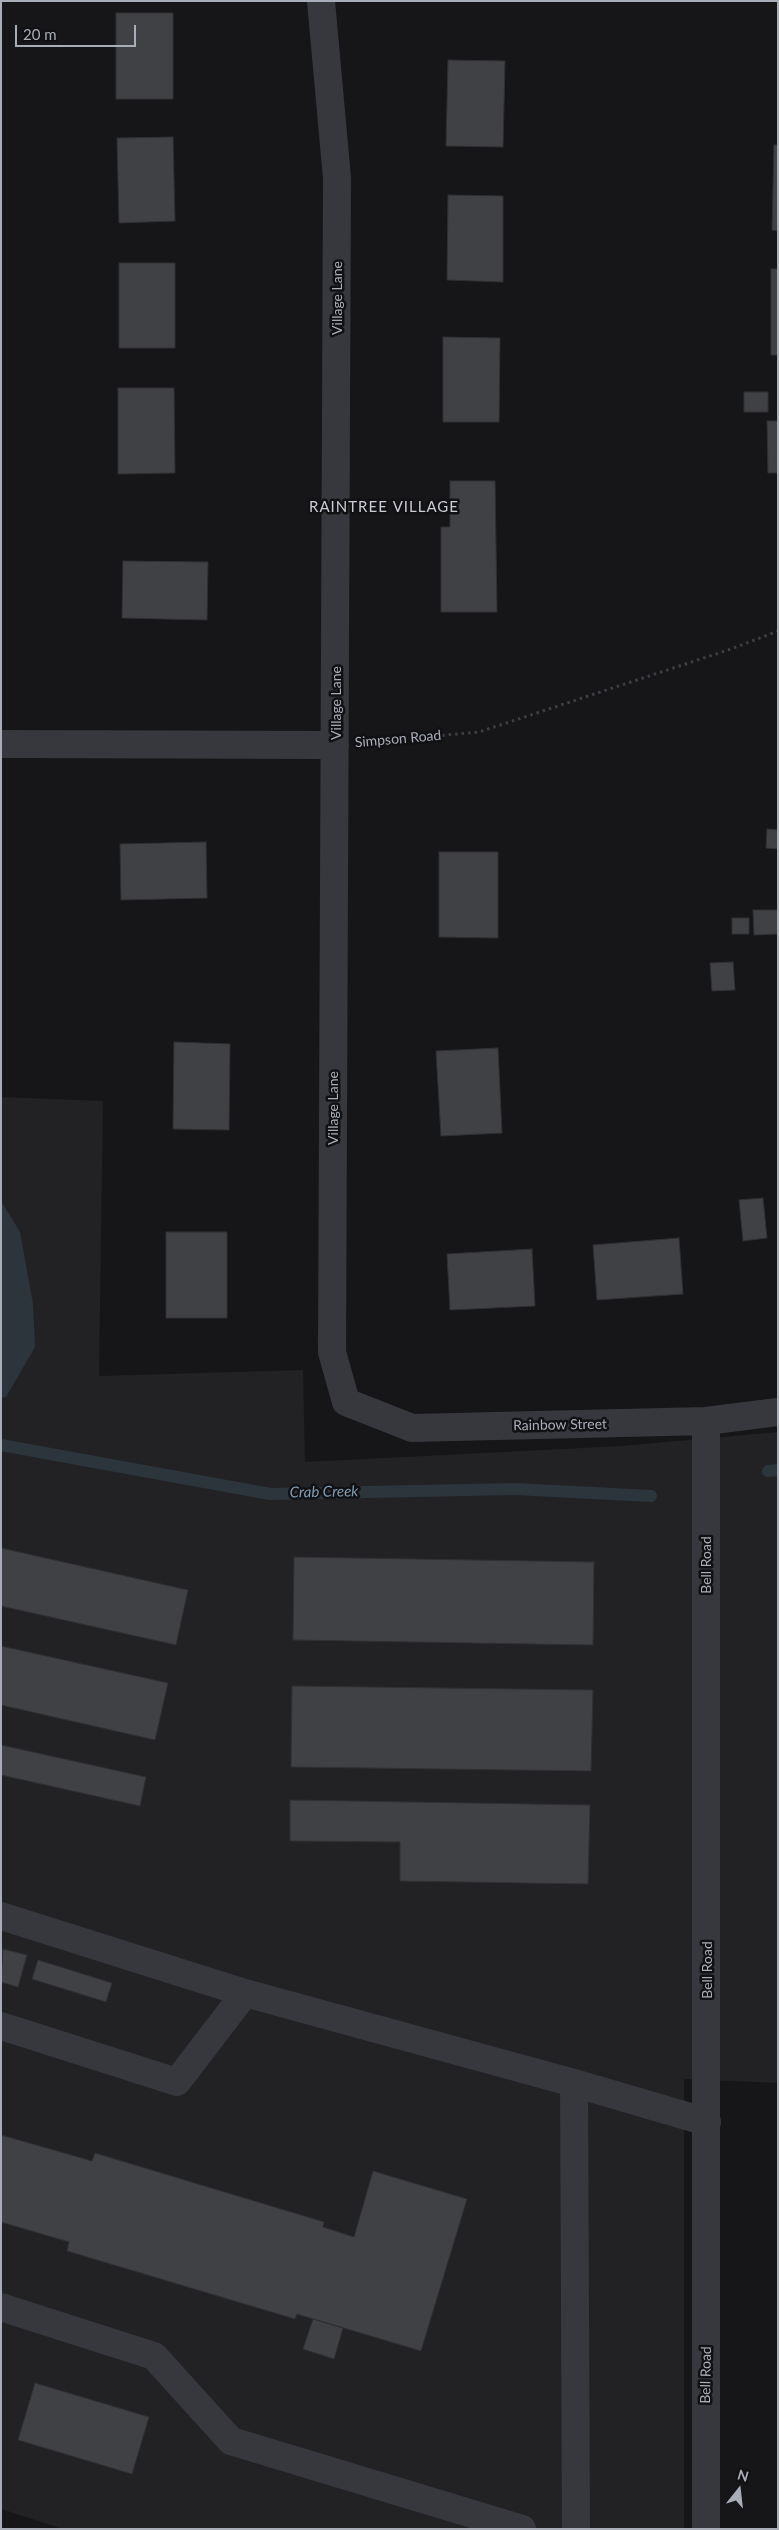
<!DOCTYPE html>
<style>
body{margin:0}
#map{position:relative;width:779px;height:2530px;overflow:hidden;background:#161618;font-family:Lato,sans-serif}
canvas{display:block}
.frame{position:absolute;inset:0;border:2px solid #a8adb8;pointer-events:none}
.north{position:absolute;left:714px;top:2465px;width:50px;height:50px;-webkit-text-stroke:4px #111113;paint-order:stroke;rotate:16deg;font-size:14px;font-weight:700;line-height:20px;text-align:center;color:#a8adb8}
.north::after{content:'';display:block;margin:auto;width:18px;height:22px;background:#a8adb8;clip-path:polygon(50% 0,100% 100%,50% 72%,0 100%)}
.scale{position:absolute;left:15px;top:25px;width:121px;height:22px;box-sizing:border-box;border:2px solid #a8adb8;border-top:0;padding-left:6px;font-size:15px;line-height:18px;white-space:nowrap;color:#a8adb8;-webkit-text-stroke:4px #111113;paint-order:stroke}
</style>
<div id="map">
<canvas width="779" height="2530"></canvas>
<div class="frame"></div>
<div class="north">N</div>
<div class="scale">20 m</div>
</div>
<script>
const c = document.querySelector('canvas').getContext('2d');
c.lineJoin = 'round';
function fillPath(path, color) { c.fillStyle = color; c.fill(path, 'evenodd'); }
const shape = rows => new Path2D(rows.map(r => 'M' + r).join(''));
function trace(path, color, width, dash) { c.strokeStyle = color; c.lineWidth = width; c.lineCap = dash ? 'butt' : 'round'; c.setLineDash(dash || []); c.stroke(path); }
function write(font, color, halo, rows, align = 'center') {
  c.font = font + ' Lato,sans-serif'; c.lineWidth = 5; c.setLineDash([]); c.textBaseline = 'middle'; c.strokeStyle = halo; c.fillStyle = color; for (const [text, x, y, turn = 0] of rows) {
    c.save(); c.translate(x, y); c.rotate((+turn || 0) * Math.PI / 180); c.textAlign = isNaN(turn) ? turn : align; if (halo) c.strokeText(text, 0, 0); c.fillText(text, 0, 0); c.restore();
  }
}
fillPath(shape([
 [1,1097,103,1101,99,1376,303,1370,305,1462,622,1446,778,1432,778,2083,684,2079,684,2529,63,2529,1,2509]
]), '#222225');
fillPath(shape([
 [1,1201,20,1232,33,1304,35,1347,6,1397,1,1398]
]), '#2c353c');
trace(shape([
 [1,1445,270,1494,515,1489,651,1496],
 [768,1471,778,1470]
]), '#2c353c', 12);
const building = shape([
 [116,13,173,13,173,99,116,99,116,13],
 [448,60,505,61,503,147,446,146,448,60],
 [173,137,175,221,119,223,117,138,173,137],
 [774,145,778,145,778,231,772,230,774,145],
 [448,195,503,196,503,282,447,280,448,195],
 [119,263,175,263,175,348,119,348,119,263],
 [771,269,778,269,778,355,771,355,771,269],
 [443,337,500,338,499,422,443,422,443,337],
 [118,388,174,388,175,473,118,474,118,388],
 [744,392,768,392,768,412,744,412,744,392],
 [767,421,778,421,778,473,768,473,767,421],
 [450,481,495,481,497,612,441,612,441,527,450,527,450,481],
 [123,561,208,562,207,620,122,618,123,561],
 [767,829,778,830,778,849,766,848,767,829],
 [206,842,207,898,121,900,120,844,206,842],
 [439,852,498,852,498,938,439,937,439,852],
 [753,910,778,910,778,934,754,935,753,910],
 [732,918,749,918,749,934,732,934,732,918],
 [733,962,735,990,712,991,710,963,733,962],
 [174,1042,230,1044,229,1130,173,1129,174,1042],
 [498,1048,502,1133,441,1136,436,1051,498,1048],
 [763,1198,767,1238,743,1241,739,1200,763,1198],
 [166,1232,227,1232,227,1318,166,1318,166,1232],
 [679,1238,683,1294,597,1300,593,1245,679,1238],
 [532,1249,535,1306,450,1310,447,1254,532,1249],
 [1,1548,188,1590,176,1645,1,1606,1,1548],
 [294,1557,594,1562,593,1645,293,1640,294,1557],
 [1,1646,168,1683,155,1740,1,1705,1,1646],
 [292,1686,593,1690,591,1771,291,1767,292,1686],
 [1,1745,146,1777,140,1806,1,1775,1,1745],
 [290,1800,590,1805,588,1884,400,1881,400,1842,290,1841,290,1800],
 [3,1949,27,1955,18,1987,1,1982,3,1949],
 [38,1960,112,1983,106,2002,32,1979,38,1960],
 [1,2135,92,2161,95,2153,324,2222,323,2227,354,2237,373,2171,467,2199,421,2351,297,2314,295,2319,67,2251,69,2242,1,2222,1,2135],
 [313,2319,343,2328,334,2359,303,2349,313,2319],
 [35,2383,149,2417,132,2474,18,2440,35,2383]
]);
fillPath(building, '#404145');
trace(building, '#303034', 1);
trace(shape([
 [371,742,479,732,731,649,778,631]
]), '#3d3f44', 3, [2.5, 4]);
trace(shape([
 [321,1,337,178,332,1352,346,1402,412,1428,706,1421,778,1412],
 [1,744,335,745],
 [706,1421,706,2529],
 [1,1916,245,1993],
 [1,2026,177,2082,245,1993,574,2083],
 [1,2307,154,2356,231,2441,522,2529],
 [576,2529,574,2083,707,2122]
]), '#37383d', 28);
write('14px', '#a8adb8', '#111113', [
 ["Village Lane",337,298,-90],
 ["Village Lane",336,703,-90],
 ["Simpson Road",398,739,-5],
 ["Village Lane",333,1108,-90],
 ["Rainbow Street",560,1425,-1],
 ["Bell Road",706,1565,-90],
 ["Bell Road",707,1970,-90],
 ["Bell Road",706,2375,-89]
]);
c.letterSpacing = '1px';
write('15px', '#c9ccd4', '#111113', [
 ["RAINTREE VILLAGE",384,507]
]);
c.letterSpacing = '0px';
write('italic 15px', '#7f9bb3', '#111113', [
 ["Crab Creek",324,1492,-1]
]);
</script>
